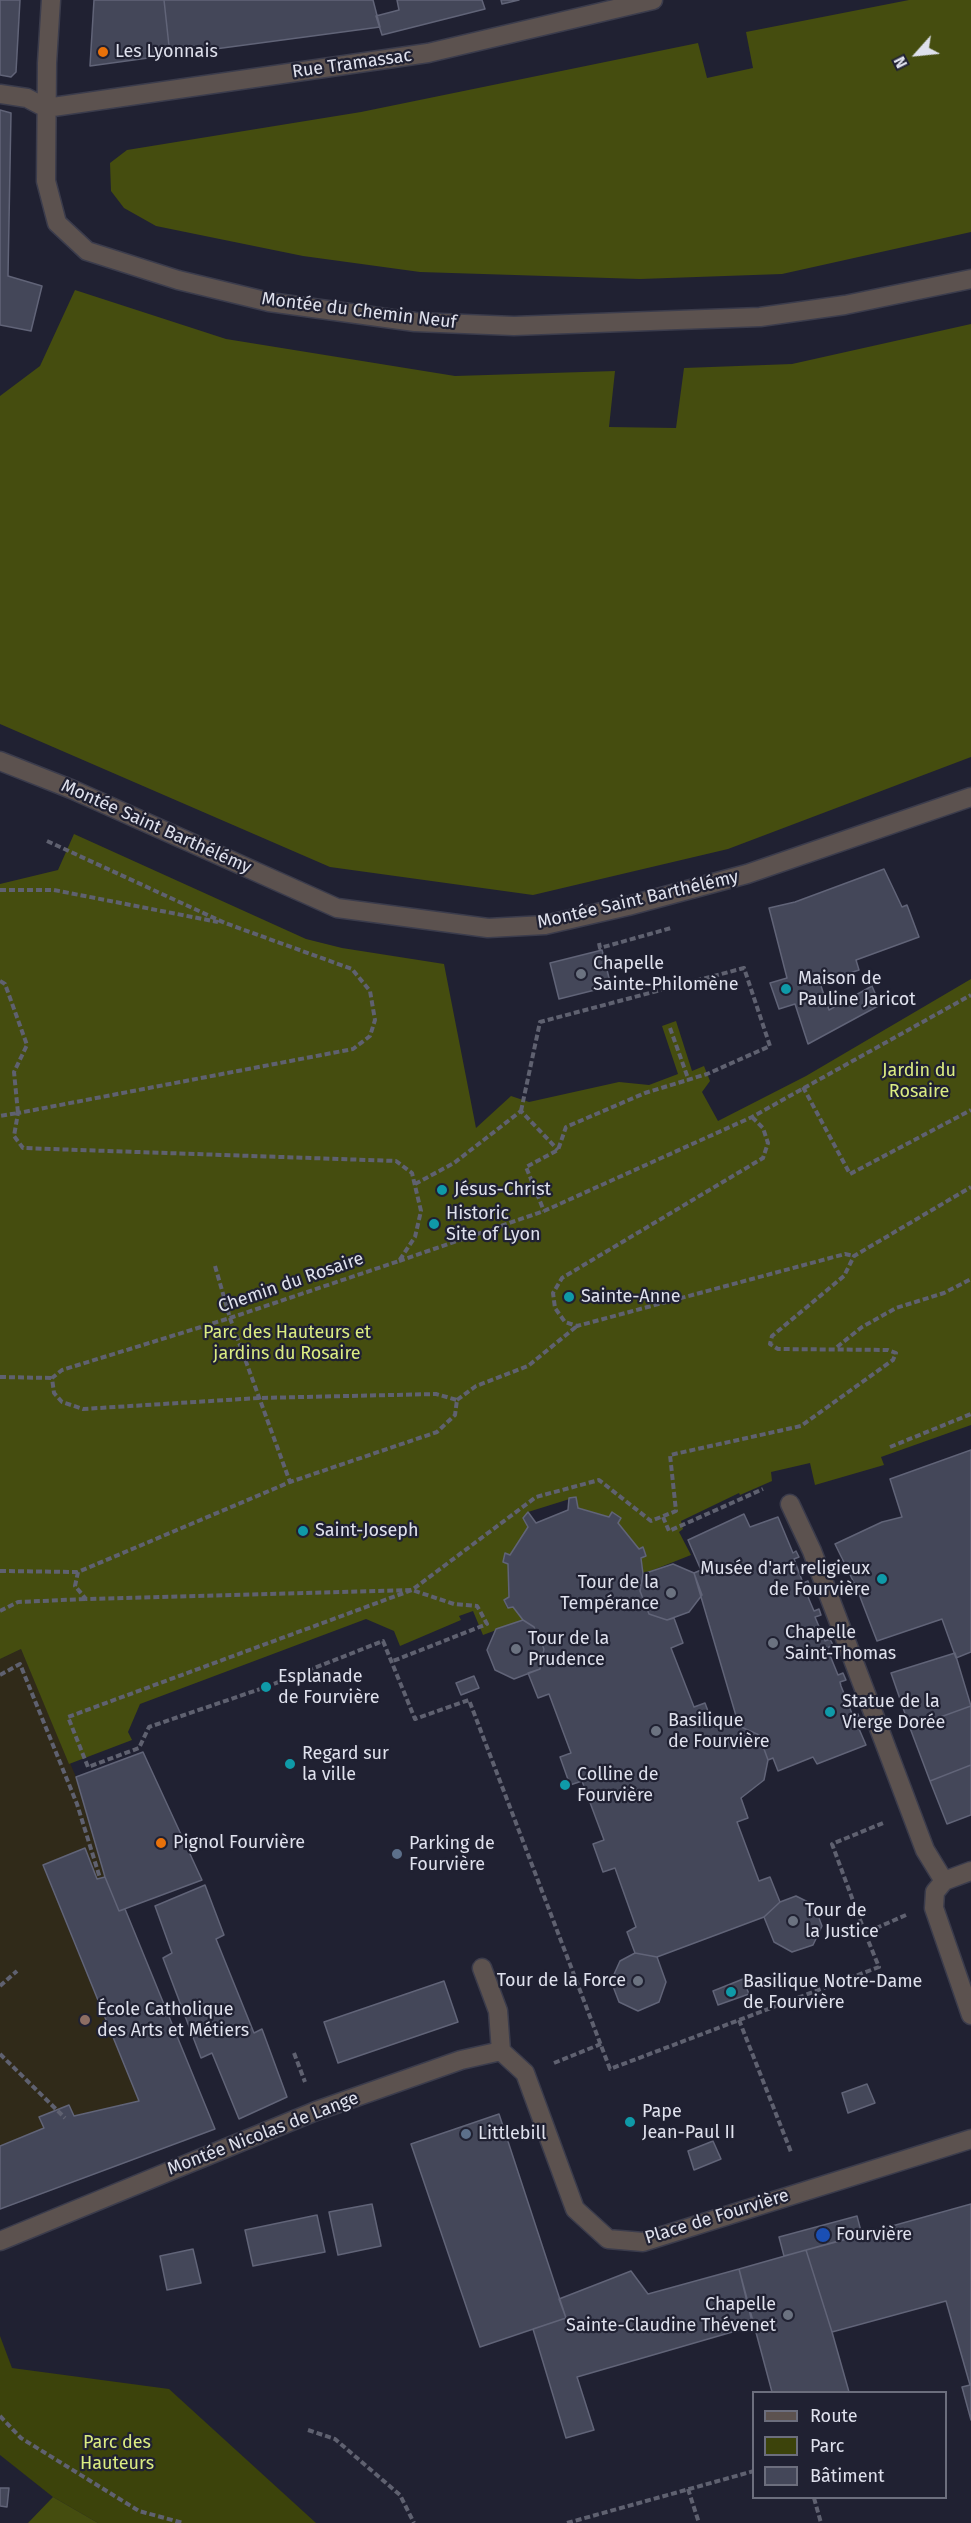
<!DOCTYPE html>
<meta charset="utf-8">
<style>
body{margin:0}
#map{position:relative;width:971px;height:2523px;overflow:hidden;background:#202132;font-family:"Fira Sans",sans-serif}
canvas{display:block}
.legend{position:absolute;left:752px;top:2391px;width:195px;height:108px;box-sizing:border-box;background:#202132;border:2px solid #6c6e7d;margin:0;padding:8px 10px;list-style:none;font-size:18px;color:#dfe1ed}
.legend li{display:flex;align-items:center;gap:12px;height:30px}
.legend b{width:30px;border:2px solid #6c6e7d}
.north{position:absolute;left:887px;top:24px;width:60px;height:60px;-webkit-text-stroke:4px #202132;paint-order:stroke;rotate:243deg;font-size:16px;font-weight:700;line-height:24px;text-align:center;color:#dfe1ed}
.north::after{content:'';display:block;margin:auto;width:21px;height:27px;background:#dfe1ed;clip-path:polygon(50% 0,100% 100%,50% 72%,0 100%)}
</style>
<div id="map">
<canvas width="971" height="2523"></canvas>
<ul class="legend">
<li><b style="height:8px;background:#5c524f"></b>Route</li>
<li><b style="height:16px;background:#3c430b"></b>Parc</li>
<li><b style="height:16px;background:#444759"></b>Bâtiment</li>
</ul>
<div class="north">N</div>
</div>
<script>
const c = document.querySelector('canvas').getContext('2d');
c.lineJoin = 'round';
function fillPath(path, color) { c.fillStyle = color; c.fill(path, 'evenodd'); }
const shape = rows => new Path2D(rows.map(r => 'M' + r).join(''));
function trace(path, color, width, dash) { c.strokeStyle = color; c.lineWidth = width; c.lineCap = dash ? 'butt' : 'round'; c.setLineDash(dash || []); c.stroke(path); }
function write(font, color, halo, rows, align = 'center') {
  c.font = font + ' "Fira Sans",sans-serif'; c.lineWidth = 4.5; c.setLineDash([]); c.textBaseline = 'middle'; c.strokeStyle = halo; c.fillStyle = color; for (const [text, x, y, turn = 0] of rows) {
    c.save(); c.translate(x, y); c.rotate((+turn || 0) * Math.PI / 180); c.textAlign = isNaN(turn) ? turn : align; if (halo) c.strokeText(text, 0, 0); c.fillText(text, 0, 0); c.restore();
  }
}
fillPath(shape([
 [21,1649,76,1777,105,1877,119,1911,125,1909,215,2129,0,2209,0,1659]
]), '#302a19');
fillPath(shape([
 [0,2336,12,2368,169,2389,316,2523,98,2523,53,2497,0,2455]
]), '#3c430b');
fillPath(shape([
 [909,0,971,0,971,232,782,274,640,279,420,272,303,256,156,226,124,208,111,191,110,163,127,150,361,112,698,43,707,78,753,68,746,32],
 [75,290,226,339,455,376,615,371,609,427,676,428,684,368,792,364,971,324,971,757,728,849,533,895,330,867,0,724,0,396,40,366],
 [74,834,306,939,342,948,444,964,476,1128,511,1096,529,1102,619,1082,649,1085,678,1074,662,1026,676,1021,692,1071,704,1066,710,1081,702,1092,718,1121,806,1076,971,979,971,1425,881,1457,884,1465,815,1485,810,1463,771,1472,772,1481,740,1495,739,1493,681,1521,683,1529,679,1532,691,1555,643,1574,641,1558,646,1556,643,1548,639,1549,609,1517,578,1508,576,1497,528,1512,523,1518,528,1527,510,1555,505,1554,503,1562,508,1564,509,1597,504,1600,507,1608,513,1607,523,1620,483,1635,473,1611,459,1616,461,1620,400,1646,394,1631,366,1619,140,1704,128,1732,132,1740,69,1764,21,1649,0,1659,0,884,58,870],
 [53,2497,98,2523,28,2523]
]), '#454d0f');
const building = shape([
 [0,0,20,0,16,72,11,77,0,75,0,0],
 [94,0,164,0,170,55,90,66,94,0],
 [164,0,373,0,380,27,170,55,164,0],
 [397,0,482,0,485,9,382,35,376,16,399,10,397,0],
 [501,0,519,0,502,4,501,0],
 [0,110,11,113,8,276,42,286,31,331,0,325,0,110],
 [884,869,902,907,907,905,919,937,856,960,859,970,820,983,829,1010,872,986,880,1005,808,1044,795,1004,779,1009,770,983,787,978,769,908,795,902,884,869],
 [602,950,611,986,559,999,550,963,602,950],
 [971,1450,971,1652,956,1658,942,1619,877,1641,857,1589,835,1544,882,1522,902,1517,890,1479,971,1450],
 [576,1497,578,1508,609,1517,612,1512,621,1518,618,1523,639,1549,643,1547,646,1556,641,1558,643,1574,640,1591,649,1614,667,1620,674,1618,683,1643,671,1648,694,1707,705,1703,712,1722,730,1722,759,1735,768,1760,764,1780,741,1798,748,1818,737,1822,759,1881,770,1877,780,1902,764,1917,657,1957,635,1953,627,1932,636,1927,615,1868,603,1872,593,1844,604,1840,582,1781,570,1785,560,1757,571,1753,549,1694,538,1698,528,1673,540,1669,544,1649,534,1627,523,1620,513,1607,508,1608,504,1600,509,1597,508,1564,503,1562,505,1553,510,1555,528,1527,523,1518,528,1512,536,1523,568,1510,569,1498,576,1497],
 [744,1514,750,1527,778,1517,793,1553,796,1551,799,1557,794,1559,803,1583,808,1581,810,1588,805,1590,814,1611,819,1609,821,1615,815,1617,825,1641,830,1639,833,1645,827,1648,838,1675,843,1673,846,1680,840,1682,841,1686,853,1716,858,1714,860,1720,856,1722,866,1745,817,1764,813,1757,778,1771,773,1758,768,1760,759,1735,739,1726,694,1573,701,1570,688,1540,744,1514],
 [673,1564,694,1573,702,1595,689,1612,667,1620,649,1614,640,1591,643,1574,673,1564],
 [523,1620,534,1627,544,1649,540,1669,514,1679,495,1670,487,1650,496,1629,523,1620],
 [955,1653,971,1706,910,1728,891,1673,955,1653],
 [474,1676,479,1688,461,1695,456,1683,474,1676],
 [971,1706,971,1765,930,1781,910,1728,971,1706],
 [143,1752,202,1880,119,1911,105,1877,76,1777,143,1752],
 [971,1765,971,1815,947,1824,930,1781,971,1765],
 [85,1848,97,1879,105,1877,119,1911,125,1909,215,2129,0,2209,0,2146,44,2128,39,2117,69,2105,74,2116,139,2101,43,1865,85,1848],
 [205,1885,224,1935,216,1939,254,2033,262,2029,287,2097,239,2119,212,2053,201,2058,163,1958,172,1953,155,1906,205,1885],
 [796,1896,814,1905,822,1926,813,1945,792,1952,774,1942,764,1917,780,1902,796,1896],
 [635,1953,657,1957,666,1982,659,2002,638,2011,619,2002,611,1981,620,1961,635,1953],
 [743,1979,749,1994,718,2005,713,1991,743,1979],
 [444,1981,458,2022,338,2063,324,2022,444,1981],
 [867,2084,875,2103,848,2113,842,2093,867,2084],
 [499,2114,566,2318,480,2347,411,2144,499,2114],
 [713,2141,721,2159,694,2170,688,2151,713,2141],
 [372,2204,381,2246,338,2255,329,2212,372,2204],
 [971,2204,971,2420,962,2387,970,2385,946,2301,832,2332,806,2250,971,2204],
 [317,2215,325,2252,253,2266,245,2230,317,2215],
 [857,2216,862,2235,784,2256,779,2237,857,2216],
 [193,2249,201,2283,167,2290,160,2256,193,2249],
 [806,2250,832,2332,849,2392,772,2392,739,2269,806,2250],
 [739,2269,753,2326,577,2377,594,2430,566,2438,533,2329,566,2318,559,2299,631,2271,648,2294,739,2269],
 [0,2488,9,2488,7,2507,0,2506,0,2488]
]);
fillPath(building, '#444759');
trace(building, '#616478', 1.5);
const minor = shape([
 [51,0,47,63,46,181,57,223,87,251,178,280,269,302,415,322,514,326,760,317,845,305,971,279],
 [0,94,27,98,46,108],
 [46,108,428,53,653,0],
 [0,761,71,789,337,908,488,928,545,925,628,906,747,874,971,797],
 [790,1504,812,1551,925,1850,944,1881],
 [971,1871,944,1881,935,1892,934,1908,971,2015],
 [482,1968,498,2011,501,2051],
 [0,2241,316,2111,461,2060,501,2051,525,2073,575,2209,608,2239,643,2242,971,2139]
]);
trace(minor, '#3b3c4c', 21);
trace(shape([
 [47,841,225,923,352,969,370,991,375,1020,370,1036,353,1049,18,1113,14,1136,23,1148,396,1161,412,1173,421,1211,415,1237,399,1261,230,1318,62,1370,52,1378,54,1393,62,1402,83,1409,259,1398,436,1394,457,1400,455,1415,437,1432,290,1482,78,1572,75,1586,86,1599,412,1590,454,1604,477,1606,480,1611,487,1624,393,1661],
 [0,890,54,890,218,922],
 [599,943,600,948,671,928],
 [0,981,5,984,27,1045,14,1072,18,1113,0,1116],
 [670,1028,689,1081],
 [803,1087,850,1174,971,1110],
 [521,1111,540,1022,744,968,770,1046,707,1074,645,1093,566,1127,558,1150,526,1167,544,1211],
 [752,1117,763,1128,768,1143,763,1158,562,1278,553,1293,555,1308,565,1322,577,1326,845,1254,854,1256],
 [415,1184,454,1163,521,1111,558,1150],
 [399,1261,544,1211,752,1117,971,995],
 [215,1266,230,1318,290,1482],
 [837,1347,862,1327,896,1308,944,1293,971,1279],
 [0,1377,52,1378],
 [457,1400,476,1386,528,1366,577,1326],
 [890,1447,971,1414],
 [663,1517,669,1531,763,1489],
 [0,1571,77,1572],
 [0,1611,18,1602,86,1599],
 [0,1675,20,1664,77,1804,100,1878],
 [906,1915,865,1933,879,1967,610,2069,469,1700,415,1719,383,1641,266,1687,149,1727,139,1748,88,1767,68,1717,412,1590,536,1497,599,1480,651,1521,676,1511,670,1455,801,1426,893,1360,896,1353,888,1350,778,1349,770,1344,772,1336,844,1276,854,1256,971,1187],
 [865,1933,832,1844,883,1823],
 [0,1986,17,1971],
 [739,2020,791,2152],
 [294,2053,305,2082],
 [0,2054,65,2118],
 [554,2063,601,2044],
 [0,2416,21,2438,139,2511,183,2523],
 [308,2430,335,2439,400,2495,414,2523],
 [688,2489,699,2523],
 [814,2498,821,2523],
 [567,2523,754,2471]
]), '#5f6170', 4, [6, 3]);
trace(minor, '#5c524f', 18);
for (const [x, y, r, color] of [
 [103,52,6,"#e8710a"],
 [581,974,6,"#6b7280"],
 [786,989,6,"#0f9aa8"],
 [442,1190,6,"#0f9aa8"],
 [434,1224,6,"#0f9aa8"],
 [569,1297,6,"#0f9aa8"],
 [303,1531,6,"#0f9aa8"],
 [882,1579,6,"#0f9aa8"],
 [671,1593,6,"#6b7280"],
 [773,1643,6,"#6b7280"],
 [516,1649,6,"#6b7280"],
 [266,1687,6,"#0f9aa8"],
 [830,1712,6,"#0f9aa8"],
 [656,1731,6,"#6b7280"],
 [290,1764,6,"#0f9aa8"],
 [565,1785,6,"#0f9aa8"],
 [161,1843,6,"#e8710a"],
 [397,1854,6,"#5c6f8a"],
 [793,1921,6,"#6b7280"],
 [638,1981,6,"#6b7280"],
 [731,1992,6,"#0f9aa8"],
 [85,2020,6,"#8d6e63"],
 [630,2122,6,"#0f9aa8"],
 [466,2134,6,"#5c6f8a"],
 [823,2235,8,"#1a4fb4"],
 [788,2315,6,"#6b7280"]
]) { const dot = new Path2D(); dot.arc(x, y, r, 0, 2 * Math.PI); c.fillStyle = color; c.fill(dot); trace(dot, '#202132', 2); }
write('18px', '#dfe1ed', '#202132', [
 ["Les Lyonnais",115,52],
 ["Chapelle",593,964],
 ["Sainte-Philomène",593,985],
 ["Maison de",798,979],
 ["Pauline Jaricot",798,1000],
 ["Jésus-Christ",454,1190],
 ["Historic",446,1214],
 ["Site of Lyon",446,1235],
 ["Sainte-Anne",581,1297],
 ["Saint-Joseph",315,1531],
 ["Musée d'art religieux",870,1569,"right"],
 ["de Fourvière",870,1590,"right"],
 ["Tour de la",659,1583,"right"],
 ["Tempérance",659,1604,"right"],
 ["Chapelle",785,1633],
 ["Saint-Thomas",785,1654],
 ["Tour de la",528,1639],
 ["Prudence",528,1660],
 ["Esplanade",278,1677],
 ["de Fourvière",278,1698],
 ["Statue de la",842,1702],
 ["Vierge Dorée",842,1723],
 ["Basilique",668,1721],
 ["de Fourvière",668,1742],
 ["Regard sur",302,1754],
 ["la ville",302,1775],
 ["Colline de",577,1775],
 ["Fourvière",577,1796],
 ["Pignol Fourvière",173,1843],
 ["Parking de",409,1844],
 ["Fourvière",409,1865],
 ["Tour de",805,1911],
 ["la Justice",805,1932],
 ["Tour de la Force",626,1981,"right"],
 ["Basilique Notre-Dame",743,1982],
 ["de Fourvière",743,2003],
 ["École Catholique",97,2010],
 ["des Arts et Métiers",97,2031],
 ["Pape",642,2112],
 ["Jean-Paul II",642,2133],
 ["Littlebill",478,2134],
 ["Fourvière",836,2235],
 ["Chapelle",776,2305,"right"],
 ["Sainte-Claudine Thévenet",776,2326,"right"]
], 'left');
write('18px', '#dfe1ed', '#202132', [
 ["Rue Tramassac",352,64,-8],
 ["Montée du Chemin Neuf",359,311,7],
 ["Montée Saint Barthélémy",156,827,24],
 ["Montée Saint Barthélémy",638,900,-13],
 ["Chemin du Rosaire",291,1283,-19],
 ["Montée Nicolas de Lange",263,2134,-21],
 ["Place de Fourvière",717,2217,-17]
]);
write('18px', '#dbec82', '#202132', [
 ["Jardin du",919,1071],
 ["Rosaire",919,1092],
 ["Parc des Hauteurs et",287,1333],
 ["jardins du Rosaire",287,1354],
 ["Parc des",117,2443],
 ["Hauteurs",117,2464]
]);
</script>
